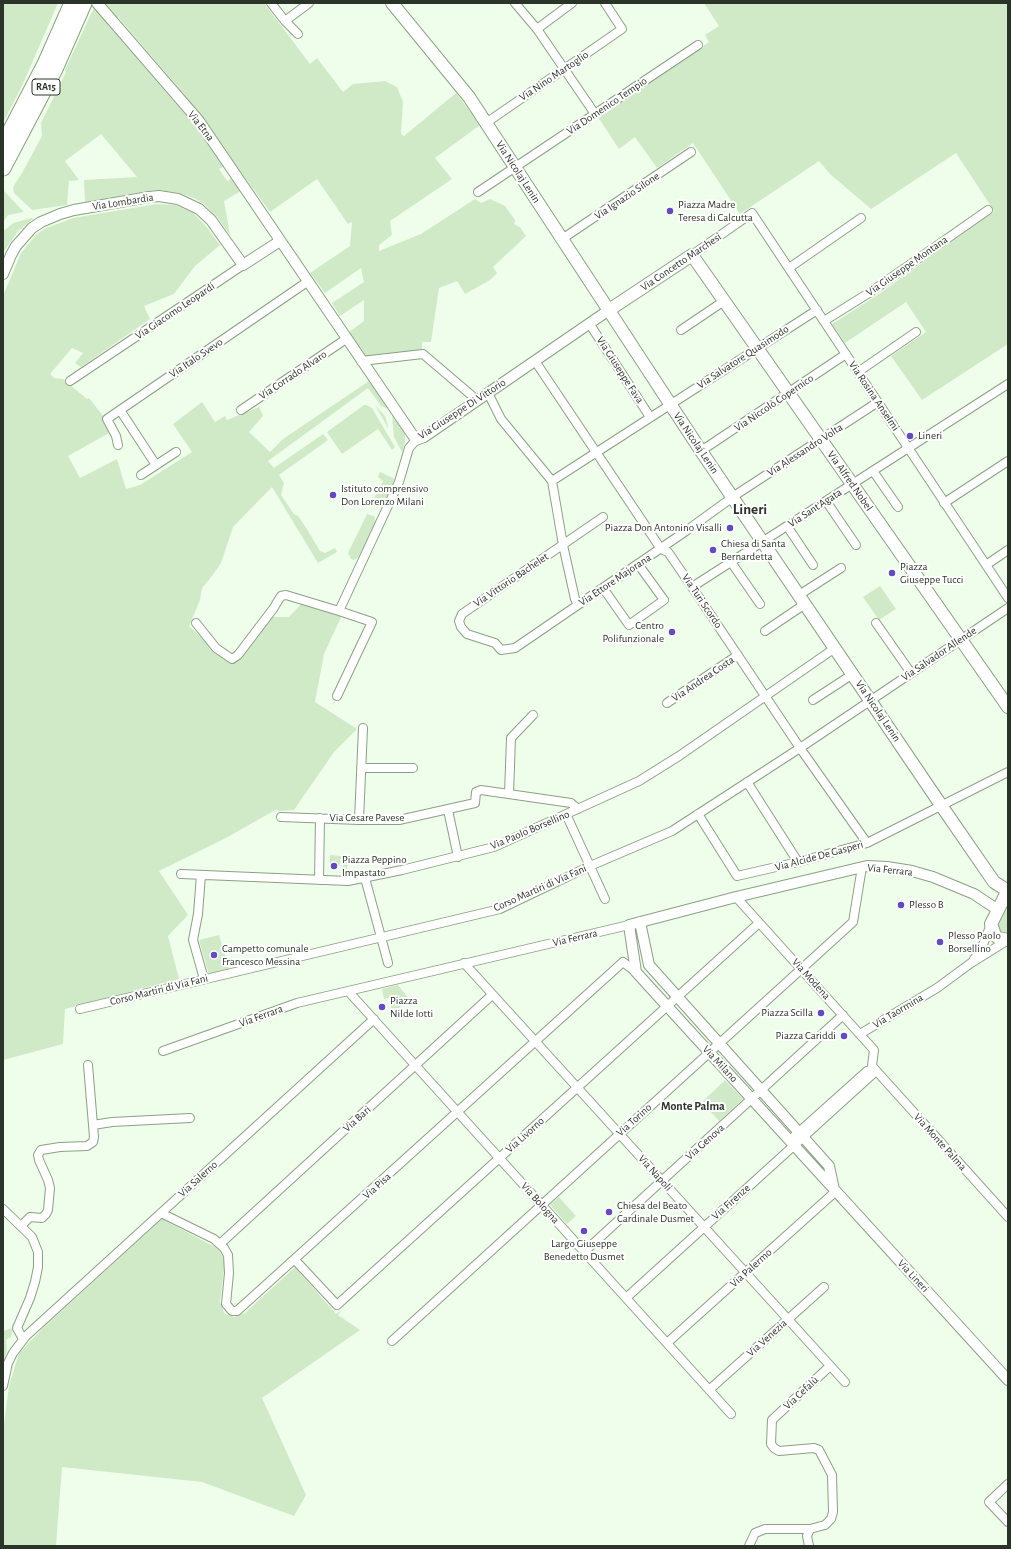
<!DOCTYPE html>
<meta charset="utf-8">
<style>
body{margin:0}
#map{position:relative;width:1011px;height:1549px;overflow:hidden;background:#effeea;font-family:"Alegreya Sans",sans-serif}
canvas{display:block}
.frame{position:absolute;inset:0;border:4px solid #2b3428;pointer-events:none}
</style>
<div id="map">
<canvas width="1011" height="1549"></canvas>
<div class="frame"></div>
</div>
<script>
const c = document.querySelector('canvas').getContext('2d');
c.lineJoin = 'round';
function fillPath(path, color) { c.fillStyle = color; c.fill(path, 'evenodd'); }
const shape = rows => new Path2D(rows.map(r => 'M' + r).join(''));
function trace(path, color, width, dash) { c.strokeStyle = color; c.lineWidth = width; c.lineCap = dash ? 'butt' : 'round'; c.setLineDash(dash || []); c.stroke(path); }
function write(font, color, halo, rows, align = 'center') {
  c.font = font + ' "Alegreya Sans",sans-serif'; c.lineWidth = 4; c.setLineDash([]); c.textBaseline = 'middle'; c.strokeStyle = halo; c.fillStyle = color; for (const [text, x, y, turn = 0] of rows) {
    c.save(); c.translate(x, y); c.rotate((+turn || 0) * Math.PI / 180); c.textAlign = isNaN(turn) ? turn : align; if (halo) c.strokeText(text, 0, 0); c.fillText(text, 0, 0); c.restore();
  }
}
fillPath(shape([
 [3,3,58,3,22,86,3,123],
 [96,3,264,3,310,64,317,58,343,92,353,84,385,81,397,87,403,102,401,134,404,136,456,93,480,125,435,158,452,179,390,221,392,235,379,245,379,251,421,234,475,199,481,203,490,199,505,206,515,220,514,224,520,227,526,236,493,267,497,273,490,280,465,294,457,281,439,288,431,342,422,342,422,351,365,356,349,332,364,321,364,300,340,316,332,303,364,282,361,268,325,293,310,273,350,246,352,222,348,224,317,179,270,212,184,94,118,17,107,24,195,126,224,166,219,169,227,181,232,178,241,191,224,201,230,235,217,217,204,204,196,199,180,193,159,190,147,191,85,202,84,180,137,177,101,134,65,161,79,180,69,181,67,205,32,210,14,193,13,187,22,173,42,136,41,123,66,72,65,70],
 [704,3,1008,3,1008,344,922,400,891,356,926,332,906,302,845,343,832,324,879,294,994,211,956,153,871,209,830,174,819,161,740,214,693,143,657,168,635,137,619,149,598,117,709,42,705,35,719,26],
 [4,191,24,212,8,215,3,222],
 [157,204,175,205,193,213,205,225,220,245,195,266,174,294,144,306,150,319,81,367,75,363,83,353,72,348,50,374,54,378,63,379,87,399,89,398,103,416,109,433,68,456,80,478,117,459,126,489,140,485,192,452,173,424,202,402,215,422,225,416,227,420,259,407,263,416,249,432,270,452,283,439,369,381,388,409,381,406,368,388,268,461,274,468,323,434,328,440,279,475,284,483,281,495,294,514,298,516,305,526,320,551,325,553,335,548,337,552,318,563,272,487,233,527,221,563,212,576,202,588,200,600,189,626,225,659,242,656,271,617,289,617,303,602,342,615,324,654,315,702,357,729,334,752,294,810,278,811,277,809,226,838,159,871,188,915,168,936,179,979,65,1009,63,1044,3,1060,3,296,21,253,36,235,44,229,73,218],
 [32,218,33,219,18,231,3,253,3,228,5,230,13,223],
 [364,405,367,405,372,408,395,447,392,450,378,429,342,454,327,432],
 [375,405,385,416,388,426,388,428],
 [392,416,405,434,405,442,402,452,394,437],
 [380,472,393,478,395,480,385,502,382,505,373,500,383,481,378,477],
 [367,514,374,516,376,522,358,558,354,560,351,559,348,553],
 [880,586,896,609,879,620,863,597],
 [330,855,341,856,340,866,330,865],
 [343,856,348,856,347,872,343,872],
 [1006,909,1008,910,1008,934,1004,935,998,932,997,923],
 [219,935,229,969,209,975,199,940],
 [398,985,409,999,392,1015,390,998,384,999,382,989],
 [725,1080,743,1099,719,1121,702,1102],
 [559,1197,576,1216,567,1224,550,1205],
 [162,1219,215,1247,220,1252,225,1261,220,1302,224,1313,228,1315,234,1317,245,1313,295,1267,336,1314,342,1310,338,1315,360,1330,262,1398,306,1495,294,1516,202,1482,62,1467,56,1546,3,1546,3,1431,9,1386,19,1353,44,1327],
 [13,1328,11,1337,6,1340,7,1351,3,1365,3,1331]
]), '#d0eac8');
const minor = shape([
 [271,3,285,21,298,34],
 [515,3,537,29,595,114],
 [285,21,309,3],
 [537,29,572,3],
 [486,123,622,29,605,3],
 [478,192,698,45],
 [562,239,691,152],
 [692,255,752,213,1008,598],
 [789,268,861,218],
 [824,321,872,291,988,210],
 [589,323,650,417],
 [681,330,724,301],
 [361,361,423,354,477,400],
 [535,361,661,549,668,552,692,587,800,748,867,843],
 [858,372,916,332],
 [70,381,243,265],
 [488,393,501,419,552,481,563,545,575,599,578,605],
 [120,410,156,465],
 [241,410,346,339],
 [118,445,116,436,107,419,307,282],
 [701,451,846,354],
 [873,471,898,507],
 [141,475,176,452],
 [552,481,817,310],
 [826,501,856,545],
 [944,503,1008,461],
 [603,517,462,614,459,621,461,627,467,634,495,643,501,650,515,648,686,531,737,494,878,402],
 [787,526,813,565],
 [731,562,760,604],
 [986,565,1008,550],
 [692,587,1008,384],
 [603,588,629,625,664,600,638,564],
 [799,595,841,568],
 [196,623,216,648,232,659,238,655,273,609,281,596,286,595,339,611,399,482,409,448,416,440],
 [876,623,911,673],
 [765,631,805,604],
 [337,696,372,622,339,611],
 [813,700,853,674],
 [667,703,738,655],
 [361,768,413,768],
 [747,782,798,862],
 [509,794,511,738,533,715],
 [448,810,458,857],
 [566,814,605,899],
 [698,814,737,876,798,862,867,843,1008,772],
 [281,817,359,820,399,820,475,803,476,792,481,790,571,803,578,809],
 [359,820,363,728],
 [181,874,348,881,402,870,494,847,639,781,679,756,835,648],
 [201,875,198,914,193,940,204,979],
 [365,878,388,963],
 [319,880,320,818],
 [736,897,874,1050,872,1066],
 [974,959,981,950,991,924],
 [464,963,845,1382],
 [348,991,731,1414],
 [80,1009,500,909,590,866,672,831,800,748,1008,608],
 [860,1034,937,988,971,963,1008,940],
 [163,1051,297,1003,629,925],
 [872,1066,1008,1217],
 [93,1125,112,1122,190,1118],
 [790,1140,867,1071],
 [3,1209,32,1237,38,1252,38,1267,35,1282,30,1298,17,1328,23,1339],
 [161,1213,214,1239,224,1248,228,1255,229,1273,226,1304,232,1311,237,1311,623,962,636,972],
 [21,1226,30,1217,42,1218,46,1214,48,1210,50,1188,48,1180,39,1160,38,1155,41,1150,60,1147,87,1146,93,1142,94,1137,88,1065],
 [221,1243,492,995],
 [584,1252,843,1015],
 [295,1260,337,1305,759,923],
 [626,1298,876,1071],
 [392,1341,853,922,862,867],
 [667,1343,835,1192],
 [3,1386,8,1363,13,1353,26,1336,374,1019],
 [709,1390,824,1287],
 [1008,1484,989,1502,1008,1522],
 [749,1546,755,1533,765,1529,810,1529],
 [809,1546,807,1536,810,1529,825,1525,831,1519,833,1512,832,1475,819,1450,814,1448,779,1451,774,1448,771,1444,772,1420,830,1366]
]);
const tertiary = shape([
 [97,3,199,121,416,440,424,437,609,310],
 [3,274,11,255,16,246,32,228,41,222,60,214,74,210,149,197,159,196,178,199,199,209,211,220,243,265,280,241],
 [998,910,974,894,933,877,912,871,887,867,867,866,736,897,629,925,636,972,1008,1380],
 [640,922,649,965,829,1166,834,1190]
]);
const secondary = shape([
 [392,3,469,97,701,451,945,811,994,882,1008,891],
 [609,310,692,255,1008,707],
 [1008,890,991,924,995,935,998,938,1008,940]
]);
const motorway = shape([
 [3,145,45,64,72,3],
 [3,168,55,69,84,3]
]);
trace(minor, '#8aa183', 10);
trace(tertiary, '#8aa183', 12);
trace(secondary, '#8aa183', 14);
trace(motorway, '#8aa183', 17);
trace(minor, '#fff', 8);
trace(tertiary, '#fff', 10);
trace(secondary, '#fff', 12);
trace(motorway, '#fff', 15);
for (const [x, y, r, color] of [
 [670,211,4,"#6349c2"],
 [910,436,4,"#6349c2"],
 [333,495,4,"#6349c2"],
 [730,528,4,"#6349c2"],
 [713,550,4,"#6349c2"],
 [892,573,4,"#6349c2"],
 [672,632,4,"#6349c2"],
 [334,866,4,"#6349c2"],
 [901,905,4,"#6349c2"],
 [940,942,4,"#6349c2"],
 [214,955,4,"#6349c2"],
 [382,1007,4,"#6349c2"],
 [821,1013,4,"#6349c2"],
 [844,1036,4,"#6349c2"],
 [609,1212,4,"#6349c2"],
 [584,1231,4,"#6349c2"]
]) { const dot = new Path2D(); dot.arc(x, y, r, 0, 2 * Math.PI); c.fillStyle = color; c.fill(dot); trace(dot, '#fff', 1.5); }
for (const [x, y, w] of [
 [46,87,28]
]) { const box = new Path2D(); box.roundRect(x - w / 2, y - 8, w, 16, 3); c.fillStyle = '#fff'; c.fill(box); trace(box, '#2b3428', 1); }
write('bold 10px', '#2b3428', null, [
 ["RA15",46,87]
]);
write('11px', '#2b3428', '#fff', [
 ["Via Nino Martoglio",554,76,-34],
 ["Via Domenico Tempio",607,106,-34],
 ["Via Etna",201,126,52],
 ["Via Nicolaj Lenin",518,172,57],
 ["Via Ignazio Silone",627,196,-34],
 ["Via Lombardia",123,202,-9],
 ["Via Concetto Marchesi",681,262,-34],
 ["Via Giuseppe Montana",907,266,-35],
 ["Via Giacomo Leopardi",175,311,-34],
 ["Via Salvatore Quasimodo",743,357,-33],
 ["Via Italo Svevo",196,358,-34],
 ["Via Giuseppe Fava",620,370,57],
 ["Via Corrado Alvaro",293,375,-34],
 ["Via Rosina Anselmi",874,396,56],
 ["Via Niccolò Copernico",774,403,-34],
 ["Via Giuseppe Di Vittorio",462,409,-33],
 ["Via Nicolaj Lenin",696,443,56],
 ["Via Alessandro Volta",805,450,-33],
 ["Via Alfred Nobel",850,481,55],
 ["Via Sant'Agata",815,508,-33],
 ["Via Vittorio Bachelet",511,580,-34],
 ["Via Ettore Majorana",615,580,-34],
 ["Via Turi Scordo",702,601,56],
 ["Via Salvador Allende",939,654,-34],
 ["Via Andrea Costa",703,679,-34],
 ["Via Nicolaj Lenin",878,711,56],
 ["Via Cesare Pavese",367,818],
 ["Via Paolo Borsellino",530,830,-23],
 ["Via Alcide De Gasperi",819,856,-15],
 ["Via Ferrara",890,870,6],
 ["Corso Martiri di Via Fani",540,888,-24],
 ["Via Ferrara",575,938,-13],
 ["Via Modena",811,979,48],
 ["Corso Martiri di Via Fani",159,990,-14],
 ["Via Taormina",898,1011,-31],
 ["Via Ferrara",261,1016,-20],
 ["Via Milano",720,1064,47],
 ["Via Bari",357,1119,-42],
 ["Via Torino",634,1120,-42],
 ["Via Livorno",525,1135,-42],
 ["Via Genova",705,1142,-42],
 ["Via Monte Palma",940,1142,48],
 ["Via Napoli",655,1173,48],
 ["Via Salerno",198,1179,-42],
 ["Via Pisa",377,1186,-42],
 ["Via Firenze",731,1202,-42],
 ["Via Bologna",540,1203,48],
 ["Via Palermo",751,1268,-42],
 ["Via Lineri",913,1276,47],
 ["Via Venezia",767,1338,-42],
 ["Via Cefalù",801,1393,-43]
]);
write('11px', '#2b3428', '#fff', [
 ["Piazza Madre",678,205],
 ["Teresa di Calcutta",678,218],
 ["Lineri",918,436],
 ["Istituto comprensivo",341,489],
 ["Don Lorenzo Milani",341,502],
 ["Piazza Don Antonino Visalli",722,528,"right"],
 ["Chiesa di Santa",721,544],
 ["Bernardetta",721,557],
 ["Piazza",900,567],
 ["Giuseppe Tucci",900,580],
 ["Centro",664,626,"right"],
 ["Polifunzionale",664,639,"right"],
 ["Piazza Peppino",342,860],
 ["Impastato",342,873],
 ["Plesso B",909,905],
 ["Plesso Paolo",948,936],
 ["Borsellino",948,949],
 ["Campetto comunale",222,949],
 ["Francesco Messina",222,962],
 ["Piazza",390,1001],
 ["Nilde Iotti",390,1014],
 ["Piazza Scilla",813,1013,"right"],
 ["Piazza Cariddi",836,1036,"right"],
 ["Chiesa del Beato",617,1206],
 ["Cardinale Dusmet",617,1219],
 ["Largo Giuseppe",584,1244,"center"],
 ["Benedetto Dusmet",584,1257,"center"]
], 'left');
write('bold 12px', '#2b3428', '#fff', [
 ["Monte Palma",693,1106]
]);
write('bold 15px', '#2b3428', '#fff', [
 ["Lineri",750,509]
]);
</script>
